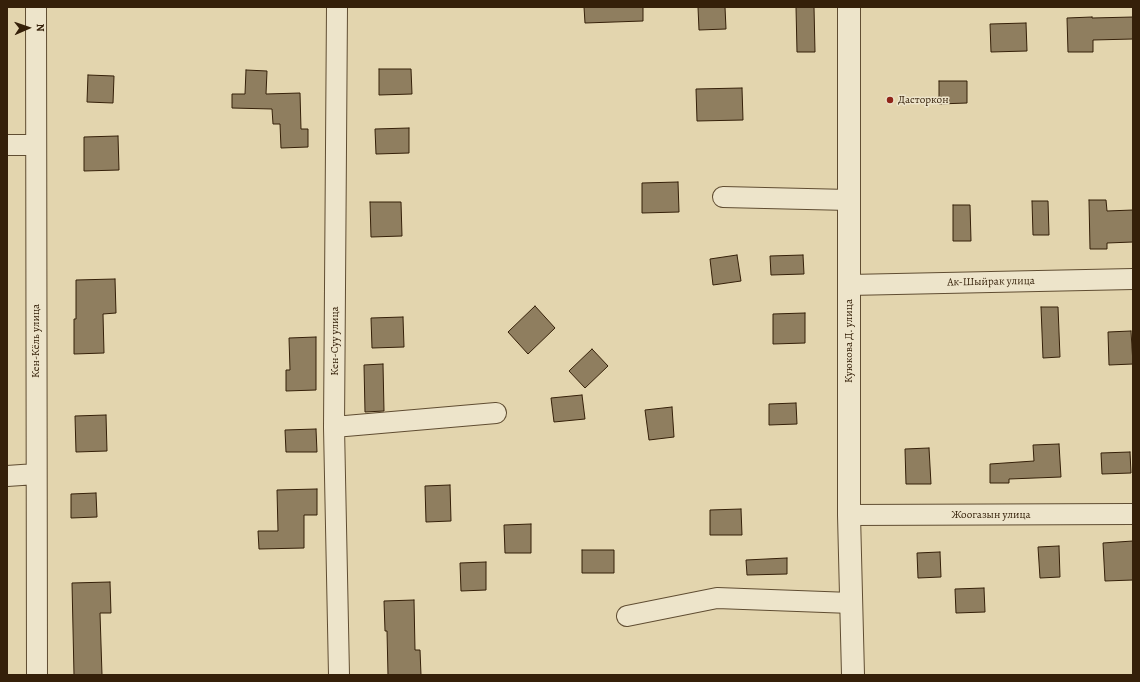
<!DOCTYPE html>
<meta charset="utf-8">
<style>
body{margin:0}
#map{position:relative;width:1140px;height:682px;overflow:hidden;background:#e3d5ae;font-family:Alegreya,serif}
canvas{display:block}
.frame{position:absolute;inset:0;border:8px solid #352009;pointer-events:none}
.north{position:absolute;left:8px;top:8px;width:40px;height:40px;-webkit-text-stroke:3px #ede4ca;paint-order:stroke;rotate:88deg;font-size:11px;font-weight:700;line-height:16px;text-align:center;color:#352009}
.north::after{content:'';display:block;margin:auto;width:14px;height:18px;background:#352009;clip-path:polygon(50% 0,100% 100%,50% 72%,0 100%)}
</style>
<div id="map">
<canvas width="1140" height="682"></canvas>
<div class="frame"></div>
<div class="north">N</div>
</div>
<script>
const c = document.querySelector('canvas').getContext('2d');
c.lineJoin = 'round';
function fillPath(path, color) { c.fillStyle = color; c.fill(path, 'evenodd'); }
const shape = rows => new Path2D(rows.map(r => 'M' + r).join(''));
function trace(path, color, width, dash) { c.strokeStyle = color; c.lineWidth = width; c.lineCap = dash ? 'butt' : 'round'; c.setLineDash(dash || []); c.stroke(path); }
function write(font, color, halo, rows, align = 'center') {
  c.font = font + ' Alegreya,serif'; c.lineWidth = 3; c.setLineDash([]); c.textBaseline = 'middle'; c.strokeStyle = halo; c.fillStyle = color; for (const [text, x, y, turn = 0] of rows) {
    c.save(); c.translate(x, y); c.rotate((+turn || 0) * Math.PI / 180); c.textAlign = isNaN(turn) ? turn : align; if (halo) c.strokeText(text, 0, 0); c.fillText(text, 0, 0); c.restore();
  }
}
const building = shape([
 [584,7,643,7,643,21,585,23,584,7],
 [698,7,725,7,726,29,699,30,698,7],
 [796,7,814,7,815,52,797,52,796,7],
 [1092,17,1092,18,1133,17,1133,39,1093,40,1093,52,1068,52,1067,18,1092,17],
 [1026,23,1027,51,991,52,990,24,1026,23],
 [379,69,411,69,412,94,379,95,379,69],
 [246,70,267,71,266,94,300,93,301,129,308,129,308,147,281,148,280,124,273,124,272,109,232,108,232,94,245,94,246,70],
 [88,75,114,76,113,103,87,102,88,75],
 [939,81,967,81,967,103,939,104,939,81],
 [742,88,743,120,697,121,696,89,742,88],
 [409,128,409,153,376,154,375,129,409,128],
 [118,136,119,170,84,171,84,137,118,136],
 [678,182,679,212,642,213,642,183,678,182],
 [1089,200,1106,200,1107,211,1133,210,1133,242,1107,243,1107,249,1090,249,1089,200],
 [1032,201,1048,201,1049,235,1033,235,1032,201],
 [370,202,401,202,402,236,371,237,370,202],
 [953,205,970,205,971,241,953,241,953,205],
 [737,255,741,281,713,285,710,259,737,255],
 [803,255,804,274,771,275,770,256,803,255],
 [115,279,116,313,103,314,104,353,74,354,74,319,76,319,76,280,115,279],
 [535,306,555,328,528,354,508,332,535,306],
 [1041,307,1058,307,1060,357,1043,358,1041,307],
 [805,313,805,343,773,344,773,314,805,313],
 [403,317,404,347,372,348,371,318,403,317],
 [1131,331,1133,364,1109,365,1108,332,1131,331],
 [316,337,316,390,286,391,286,370,290,370,289,338,316,337],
 [592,349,608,366,585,388,569,371,592,349],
 [383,364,384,411,365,412,364,365,383,364],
 [582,395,585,419,554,422,551,398,582,395],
 [796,403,797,424,769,425,769,404,796,403],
 [672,407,674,437,649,440,645,410,672,407],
 [106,415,107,451,76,452,75,416,106,415],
 [316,429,317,452,286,452,285,430,316,429],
 [1059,444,1061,477,1009,479,1009,483,990,483,990,464,1034,461,1033,445,1059,444],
 [929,448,931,484,906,484,905,449,929,448],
 [1130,452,1131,473,1102,474,1101,453,1130,452],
 [450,485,451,521,426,522,425,486,450,485],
 [317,489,317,515,304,515,304,548,259,549,258,531,278,531,277,490,317,489],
 [96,493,97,517,71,518,71,494,96,493],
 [741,509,742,535,710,535,710,510,741,509],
 [531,524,531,553,505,553,504,525,531,524],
 [1133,541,1133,580,1105,581,1103,543,1133,541],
 [1059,546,1060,577,1040,578,1038,547,1059,546],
 [582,550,614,550,614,573,582,573,582,550],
 [940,552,941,577,918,578,917,553,940,552],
 [787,558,787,574,747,575,746,560,787,558],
 [486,562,486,590,461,591,460,563,486,562],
 [110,582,111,613,100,613,102,675,74,675,72,583,110,582],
 [984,588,985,612,956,613,955,589,984,588],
 [414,600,415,650,420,650,421,675,388,675,387,631,385,631,384,601,414,600]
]);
fillPath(building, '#8f7e5f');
trace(building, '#352009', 1);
const minor = shape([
 [36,7,37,675],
 [337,7,334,427,339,675],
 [7,145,36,145],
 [723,197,849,200],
 [849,285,1133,279],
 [334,427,496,413],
 [7,476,36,474],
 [849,515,1133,514],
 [627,616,717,598,851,603]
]);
const tertiary = shape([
 [849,7,849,515,853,675]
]);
trace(minor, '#604d32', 22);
trace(tertiary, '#604d32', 24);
trace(minor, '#ede4ca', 20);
trace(tertiary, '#ede4ca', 22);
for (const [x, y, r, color] of [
 [890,100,4,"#8f2418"]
]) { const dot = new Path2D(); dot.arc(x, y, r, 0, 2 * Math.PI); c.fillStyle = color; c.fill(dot); trace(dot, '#ede4ca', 1.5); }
write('11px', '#352009', '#ede4ca', [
 ["Дасторкон",898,100]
], 'left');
write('11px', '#352009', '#ede4ca', [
 ["Ак-Шыйрак улица",991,282,-1],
 ["Кен-Кёль улица",36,341,-90],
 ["Кен-Суу улица",335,341,-90],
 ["Куюкова Д. улица",849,341,-90],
 ["Жоогазын улица",991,515]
]);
</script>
